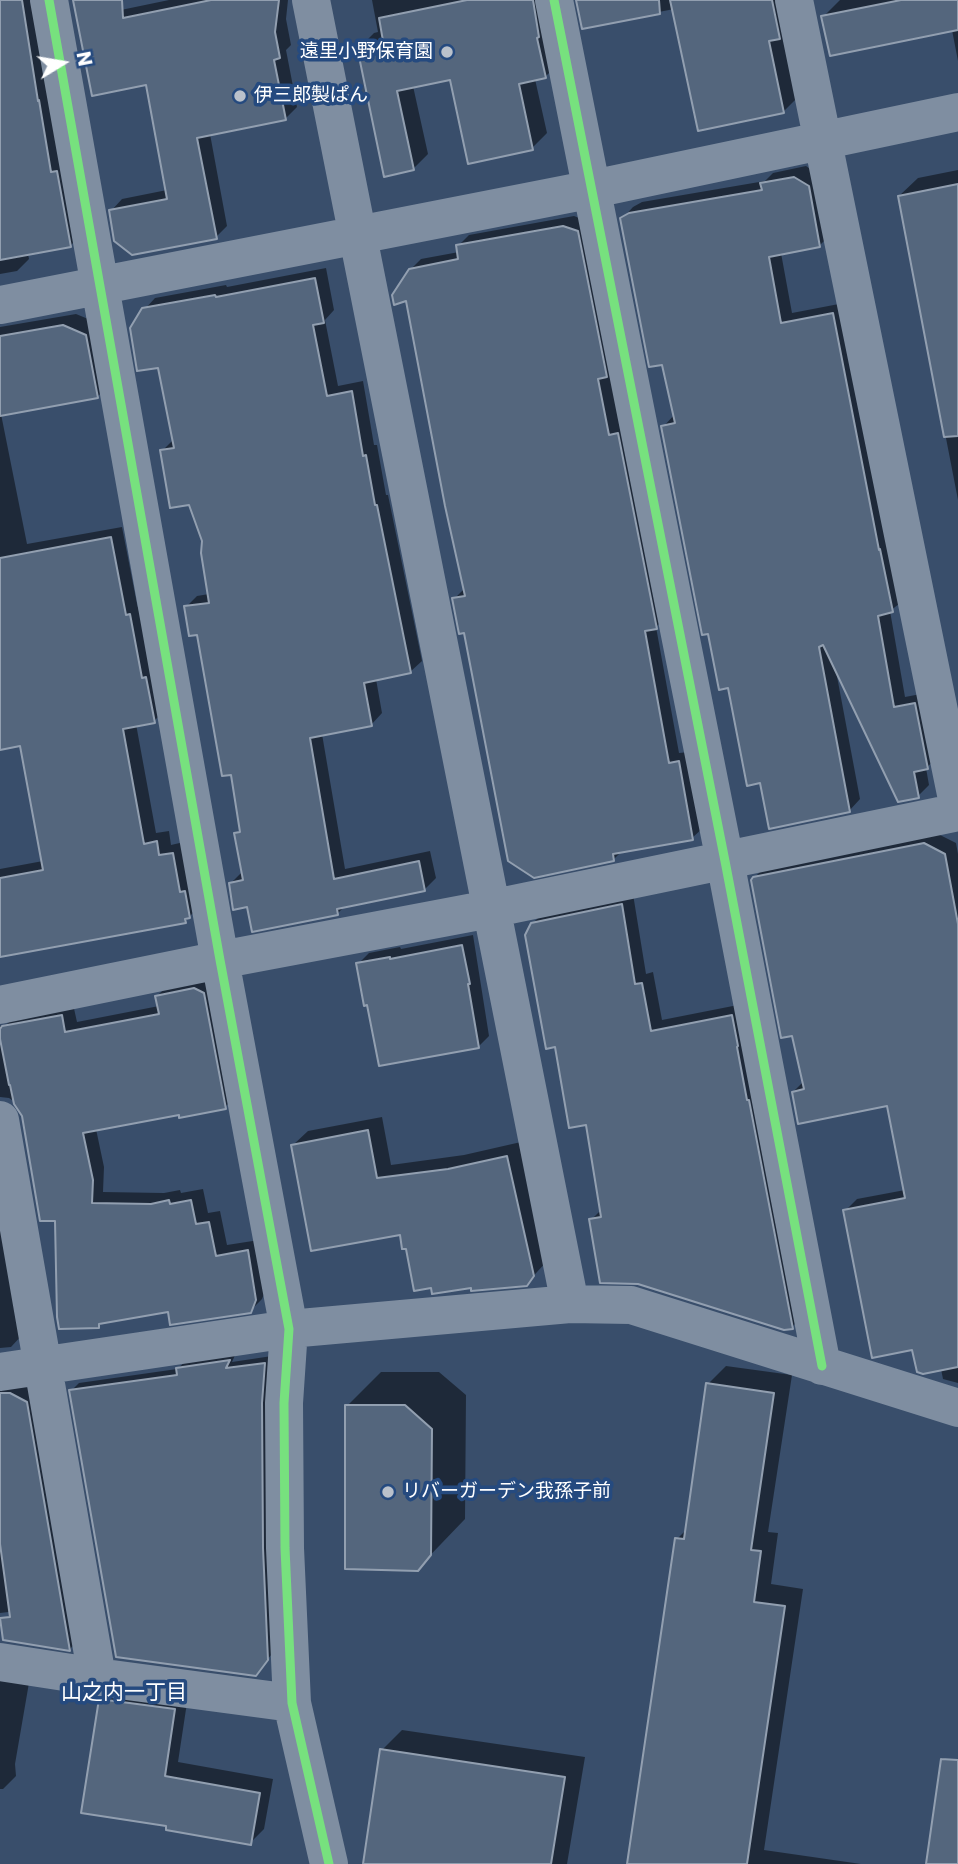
<!DOCTYPE html>
<meta charset="utf-8">
<style>
body{margin:0}
#map{position:relative;width:958px;height:1864px;overflow:hidden;background:#394e6b;font-family:Poppins,sans-serif}
canvas{display:block}
.north{position:absolute;left:28px;top:28px;width:70px;height:70px;-webkit-text-stroke:5px #254a7f;paint-order:stroke;rotate:79deg;font-size:19px;font-weight:700;line-height:28px;text-align:center;color:#fff}
.north::after{content:'';display:block;margin:auto;width:24px;height:32px;background:#fff;clip-path:polygon(50% 0,100% 100%,50% 72%,0 100%)}
</style>
<div id="map">
<canvas width="958" height="1864"></canvas>
<div class="north">N</div>
</div>
<script>
const c = document.querySelector('canvas').getContext('2d');
c.lineJoin = 'round';
function fillPath(path, color) { c.fillStyle = color; c.fill(path, 'evenodd'); }
const shape = rows => new Path2D(rows.map(r => 'M' + r).join(''));
function trace(path, color, width, dash) { c.strokeStyle = color; c.lineWidth = width; c.lineCap = dash ? 'butt' : 'round'; c.setLineDash(dash || []); c.stroke(path); }
function write(font, color, halo, rows, align = 'center') {
  c.font = font + ' Poppins,"Noto Sans JP",sans-serif'; c.lineWidth = 7; c.setLineDash([]); c.textBaseline = 'middle'; c.strokeStyle = halo; c.fillStyle = color; for (const [text, x, y, turn = 0] of rows) {
    c.save(); c.translate(x, y); c.rotate((+turn || 0) * Math.PI / 180); c.textAlign = isNaN(turn) ? turn : align; if (halo) c.strokeText(text, 0, 0); c.fillText(text, 0, 0); c.restore();
  }
}
fillPath(shape([
 [0,0,34,0,82,234,70,246,28,254,29,259,17,271,0,274],
 [169,0,288,0,286,19,291,45,286,50,297,107,285,119,210,134,227,226,216,237,111,211,122,199,167,190,148,83,92,16],
 [372,0,549,0,560,62,545,77,535,79,547,133,532,148,451,78,413,86,428,154,413,169,359,48,374,33,378,32],
 [578,0,790,0,798,97,783,112,674,9,583,27],
 [840,0,958,0,958,61,952,30,823,17],
 [806,166,819,175,831,234,820,245,781,253,792,313,844,303,904,600,890,611,905,697,926,693,939,756,926,768,929,785,918,796,836,671,860,799,849,811,762,781,729,686,663,427,675,414,664,363,622,219,633,207,642,202,765,181,773,173],
 [958,170,958,500,899,196,918,178],
 [574,216,587,221,666,617,656,627,679,753,689,752,703,828,692,838,622,851,614,859,465,631,454,599,465,588,410,270,421,259,459,252,458,246,469,235],
 [326,268,334,310,325,320,338,386,363,381,374,445,377,445,386,495,388,495,422,661,410,672,376,679,382,713,371,725,322,734,345,869,430,851,436,878,425,889,346,905,337,914,249,905,230,884,242,872,236,834,242,828,232,773,199,633,186,607,197,596,209,594,203,541,190,503,162,451,174,439,160,366,144,310,155,298,226,285,227,287],
 [76,314,98,323,109,385,97,397,1,414,27,544,122,527,137,604,166,709,154,721,136,724,156,833,169,831,171,845,184,842,201,905,185,921,0,956,0,869,43,861,21,744,0,736,0,327],
 [936,833,956,843,958,854,958,1383,943,1379,941,1369,914,1348,845,1211,857,1199,905,1190,888,1104,793,1092,804,1081,754,878,766,866],
 [633,894,646,974,653,972,662,1020,743,1004,803,1316,792,1327,591,1220,601,1210,587,1123,532,924,544,912],
 [473,935,489,1036,478,1047,369,1003,358,964,369,953,400,947,401,949],
 [206,977,237,1095,225,1107,180,1113,96,1129,104,1167,103,1192,164,1193,180,1190,181,1193,203,1189,208,1213,220,1211,227,1245,259,1240,267,1287,262,1299,250,1311,169,1310,104,1321,98,1327,57,1219,23,1115,18,1104,9,1098,0,1097,0,1026,7,1024,16,1015,73,1004,77,1022,159,1006,157,996,169,984],
 [382,1117,391,1165,464,1155,521,1142,548,1260,526,1284,407,1246,401,1233,293,1145,308,1131],
 [0,1171,23,1334,11,1347,0,1348],
 [236,1353,232,1362,272,1356,275,1650,256,1674,71,1391,79,1383,177,1369,186,1361],
 [726,1366,792,1375,768,1532,778,1533,771,1584,803,1589,764,1850,861,1864,629,1864,677,1539,687,1529,708,1384],
 [381,1372,439,1372,466,1395,465,1519,417,1569,347,1406],
 [0,1378,38,1390,81,1637,70,1649,60,1606,0,1613],
 [30,1677,15,1764,16,1776,3,1789,0,1789,0,1679],
 [115,1686,188,1696,178,1762,273,1779,264,1829,250,1843,168,1825,101,1700],
 [402,1730,585,1757,567,1864,365,1864,382,1750]
]), '#0007');
const building = shape([
 [0,0,22,0,38,101,39,100,51,172,57,171,71,247,0,260,0,0],
 [73,0,122,0,123,18,211,0,279,0,275,32,280,58,274,60,286,120,197,138,217,239,132,255,114,241,109,210,167,199,146,85,92,96,73,0],
 [467,0,533,0,539,37,537,38,546,78,519,84,533,150,468,164,450,80,397,91,414,170,384,177,357,47,383,41,379,18,467,0],
 [576,0,659,0,660,14,582,29,576,0],
 [670,0,772,0,780,39,769,41,784,113,698,131,670,0],
 [901,0,958,0,958,30,830,56,821,16,901,0],
 [794,177,809,186,820,247,769,257,781,323,833,313,879,550,880,549,893,612,878,616,894,707,915,703,928,769,914,772,919,798,898,802,823,645,819,647,850,812,769,829,760,783,747,786,728,688,719,690,708,634,702,635,661,426,675,423,662,365,649,367,620,218,629,213,762,190,760,183,794,177],
 [958,184,958,436,944,437,898,196,958,184],
 [563,226,578,231,607,377,598,379,609,435,618,433,657,629,645,631,669,763,679,761,693,840,613,854,614,861,534,878,508,861,464,633,459,634,452,598,465,596,445,506,406,301,394,305,392,295,409,269,458,259,456,245,563,226],
 [315,278,324,323,313,325,327,396,352,391,363,456,366,455,375,505,377,505,411,673,364,683,372,726,310,738,334,879,419,861,425,891,337,909,338,915,252,932,247,907,233,910,229,883,243,880,234,833,240,832,231,775,222,776,197,635,189,636,184,606,209,603,201,553,202,541,189,505,170,508,160,450,174,448,158,368,137,371,130,328,142,308,215,295,216,297,315,278],
 [63,325,86,335,98,398,0,416,0,336,63,325],
 [111,537,126,615,130,614,142,678,146,677,155,723,123,729,144,844,157,841,159,855,173,853,180,892,185,891,190,918,185,919,186,923,0,957,0,878,43,870,20,746,0,750,0,558,111,537],
 [924,843,945,854,958,924,958,1367,923,1374,917,1372,912,1350,872,1358,843,1210,905,1198,887,1106,798,1124,792,1092,804,1089,792,1036,781,1038,751,880,753,877,924,843],
 [622,904,635,984,642,983,651,1031,732,1015,738,1046,737,1047,747,1100,749,1100,793,1329,784,1330,638,1284,600,1283,589,1219,601,1217,586,1125,569,1128,555,1047,546,1049,525,935,531,923,622,904],
 [462,945,470,984,468,984,479,1048,379,1066,367,1005,364,1006,356,963,390,957,390,959,462,945],
 [194,988,204,993,226,1109,179,1118,179,1115,83,1133,93,1180,92,1203,151,1204,169,1200,170,1204,191,1200,196,1224,209,1222,216,1256,248,1250,256,1300,251,1313,170,1325,168,1312,99,1324,99,1328,59,1329,57,1317,55,1221,40,1221,22,1116,14,1104,10,1085,9,1085,0,1039,0,1029,2,1026,62,1015,65,1032,159,1014,155,996,194,988],
 [368,1130,377,1178,448,1169,507,1156,534,1276,527,1286,471,1291,471,1288,432,1294,431,1288,414,1291,406,1249,402,1249,400,1235,311,1251,291,1145,368,1130],
 [230,1360,226,1368,265,1363,262,1403,263,1548,268,1660,256,1676,116,1657,69,1390,177,1375,176,1368,230,1360],
 [706,1383,774,1393,751,1550,761,1551,754,1602,785,1606,747,1864,627,1864,675,1538,684,1539,706,1383],
 [0,1393,10,1393,27,1402,70,1651,3,1640,0,1618,10,1617,0,1544,0,1393],
 [345,1405,405,1405,432,1429,431,1555,418,1571,345,1569,345,1405],
 [99,1699,175,1709,165,1776,260,1793,251,1845,166,1830,166,1826,81,1813,99,1699],
 [380,1749,565,1777,551,1864,363,1864,380,1749],
 [941,1759,958,1760,958,1864,926,1864,941,1759]
]);
fillPath(building, '#54667d');
trace(building, '#929fb0', 2);
trace(shape([
 [49,0,220,960,289,1329,284,1403,285,1548,292,1703,329,1864],
 [311,0,570,1304],
 [554,0,725,861,822,1366],
 [794,0,958,804],
 [0,305,593,189,958,112],
 [0,1005,220,960,490,909,958,812],
 [0,1120,97,1677,0,1662],
 [0,1372,289,1329,570,1304,631,1305,958,1408],
 [97,1677,292,1703]
]), '#7f8ea1', 38);
trace(shape([
 [49,0,220,960,289,1329,284,1403,285,1548,292,1703,329,1864],
 [554,0,725,861,822,1366]
]), '#77e17e', 9);
for (const [x, y, r, color] of [
 [447,52,7,"#bac1cb"],
 [240,96,7,"#bac1cb"],
 [388,1492,7,"#bac1cb"]
]) { const dot = new Path2D(); dot.arc(x, y, r, 0, 2 * Math.PI); c.fillStyle = color; c.fill(dot); trace(dot, '#254a7f', 2.5); }
write('19px', '#fff', '#254a7f', [
 ["遠里小野保育園",433,52,"right"],
 ["伊三郎製ぱん",254,96],
 ["リバーガーデン我孫子前",402,1492]
], 'left');
write('21px', '#fff', '#254a7f', [
 ["山之内一丁目",124,1694]
]);
</script>
